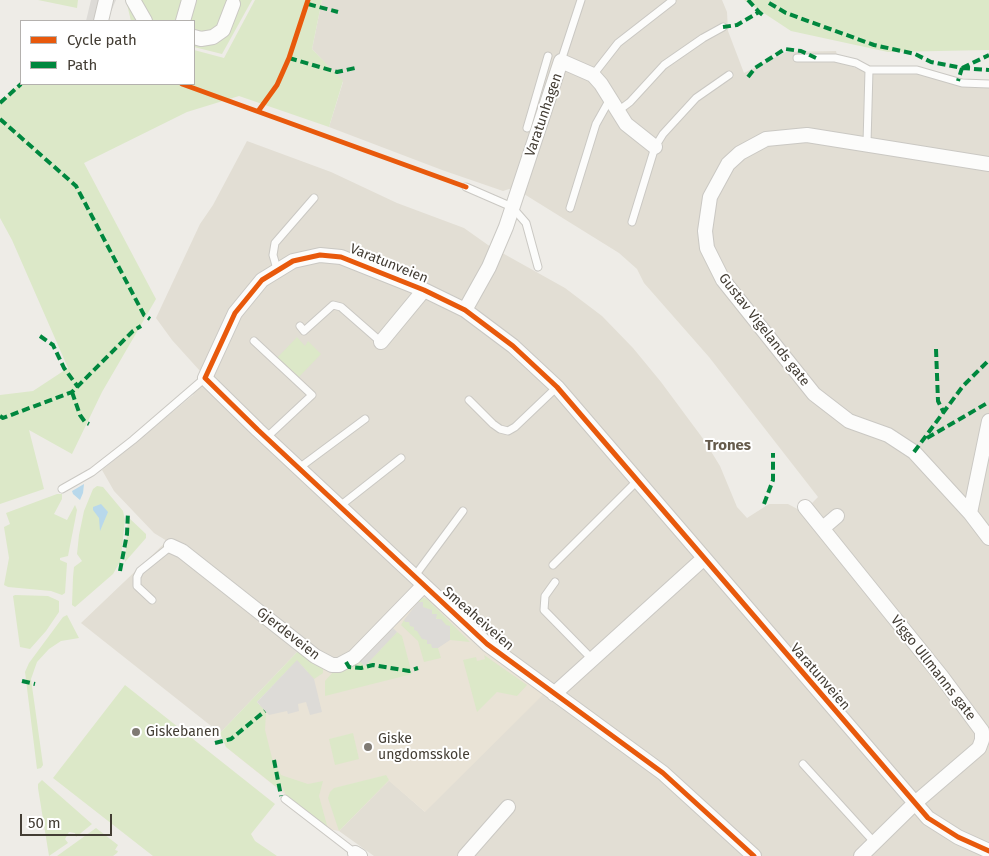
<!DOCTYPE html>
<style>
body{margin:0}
#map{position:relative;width:989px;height:856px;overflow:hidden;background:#eeece7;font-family:"Fira Sans",sans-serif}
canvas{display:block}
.legend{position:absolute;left:20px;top:20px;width:175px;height:65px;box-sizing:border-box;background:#fff;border:1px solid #b4b1ae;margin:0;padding:6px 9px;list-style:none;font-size:15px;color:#433d34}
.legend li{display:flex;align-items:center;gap:10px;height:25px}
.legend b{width:25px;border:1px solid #b4b1ae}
.scale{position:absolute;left:20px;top:814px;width:92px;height:22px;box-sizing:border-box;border:2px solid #433d34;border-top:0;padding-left:6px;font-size:15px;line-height:18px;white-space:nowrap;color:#433d34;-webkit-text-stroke:4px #fff;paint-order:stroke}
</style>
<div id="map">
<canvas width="989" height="856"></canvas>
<ul class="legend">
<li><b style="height:6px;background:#e8590c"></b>Cycle path</li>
<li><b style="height:6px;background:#00873e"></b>Path</li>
</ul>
<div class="scale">50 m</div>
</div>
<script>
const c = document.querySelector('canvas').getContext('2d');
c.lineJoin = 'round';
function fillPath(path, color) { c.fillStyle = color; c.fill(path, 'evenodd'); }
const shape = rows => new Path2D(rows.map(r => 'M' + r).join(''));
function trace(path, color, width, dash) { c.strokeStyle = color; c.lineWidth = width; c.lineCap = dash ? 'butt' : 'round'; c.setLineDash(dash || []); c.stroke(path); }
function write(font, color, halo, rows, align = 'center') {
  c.font = font + ' "Fira Sans",sans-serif'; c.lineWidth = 4; c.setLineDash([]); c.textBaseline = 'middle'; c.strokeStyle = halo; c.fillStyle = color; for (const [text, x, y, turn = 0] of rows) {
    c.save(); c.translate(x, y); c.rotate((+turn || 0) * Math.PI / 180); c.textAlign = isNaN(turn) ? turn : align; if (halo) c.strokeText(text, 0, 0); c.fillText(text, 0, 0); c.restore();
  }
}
fillPath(shape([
 [322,0,722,0,727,12,728,31,744,73,786,52,836,51,838,61,863,71,920,74,989,87,989,856,374,856,339,831,389,780,425,812,361,644,350,654,336,661,300,649,220,733,81,623,167,541,154,533,114,491,102,470,193,395,200,371,172,340,156,318,200,224,213,205,247,141,331,172,397,203,464,228,488,245,565,288,602,316,633,348,661,382,704,440,720,466,737,507,747,518,769,504,788,504,803,512,818,497,709,357,644,283,637,269,619,253,524,194,509,189,503,191,442,170,329,127,343,82,312,49]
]), '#e2ded4');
fillPath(shape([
 [423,575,493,640,554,684,425,812,389,781,339,831,328,829,226,747,220,733,327,658,342,659,361,644]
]), '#e9e3d6');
fillPath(shape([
 [38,0,78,0,77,8],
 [126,0,252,0,222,54,194,47,194,21,131,21],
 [255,0,322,0,312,49,343,81,329,127,239,96,187,112,84,163,156,299,102,392,72,454,29,430,44,489,0,504,0,395,33,391,68,368,12,240,0,218,0,103,21,83,194,84,194,50,224,58],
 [744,0,989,0,989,50,888,52,791,31],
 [297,337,305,346,308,341,321,354,298,378,277,358],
 [97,486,103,487,123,511,125,520,122,548,120,562,113,574,75,607,72,605,73,577,74,567,82,561,77,554,79,535,84,511,93,489],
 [57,494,62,494,62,499,54,514,67,520,75,505,77,510,68,556,60,558,60,560,67,563,65,593,62,595,51,591,8,587,4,585,9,558,4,527,10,524,6,513],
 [128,517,146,534,146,538,125,562],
 [15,595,48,596,59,601,59,612,46,631,30,649,20,647,13,596],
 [421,597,427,599,470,642,450,640,450,626,445,626,423,607,418,602],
 [67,615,79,638,61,641,49,649,37,662,31,679,43,765,41,768,37,769,25,672,29,663,63,617],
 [404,620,410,621,432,644,432,648,438,648,441,658,424,662,418,641,401,625],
 [397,632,402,636,412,674,325,696,325,681,335,670,357,659,365,666],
 [300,649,323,667,323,673,314,679,297,661,257,702,266,712,265,730,272,758,281,775,308,784,323,781,319,796,328,829,286,795,282,786,278,788,274,785,226,747,220,733],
 [484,655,527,685,517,696,497,692,477,712,463,660,476,657,477,661,485,659],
 [125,685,275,804,251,834,255,841,277,856,153,856,53,778],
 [353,733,359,759,335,765,329,739],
 [386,775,389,780,339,831,328,798,330,792,334,788],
 [42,780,92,824,76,837,75,833,69,832,65,839,68,843,49,856,38,788,38,784],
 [96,828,118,845,115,850,118,851,117,853,113,856,57,856]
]), '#dce8c8');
fillPath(shape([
 [91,0,116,0,107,21,86,21],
 [418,602,423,602,423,607,432,610,432,614,437,614,436,619,441,619,446,625,450,626,450,640,438,648,432,648,431,644,427,644,427,640,422,639,417,631,414,630,414,627,410,626,409,622,405,622,404,620],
 [389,624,397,632,365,666,357,659],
 [297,660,314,679,322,712,310,715,306,702,298,704,299,711,288,714,287,711,269,715,257,702]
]), '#dddbd7');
fillPath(shape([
 [84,484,83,493,80,500,73,494,72,491],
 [101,504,108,512,100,531,99,518,93,510,93,507]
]), '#b8d8eb');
const lane = shape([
 [797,58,835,58,856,63,869,70,917,70,962,83,989,84],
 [561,61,581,0],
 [593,75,618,43,672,1],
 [618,111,630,102,664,65,703,38,723,27],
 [527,128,548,56],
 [867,143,869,70],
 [466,187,512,207,526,223,538,267],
 [570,208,596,124,610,99],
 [632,222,655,147,663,134,696,98,729,75],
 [277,269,273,255,275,243,314,198],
 [300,326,304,331,333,305,341,307,381,342],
 [254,341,312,395,267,437],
 [469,400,493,424,500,429,508,431,515,427,557,387],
 [299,468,365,419],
 [62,489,92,472,133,440,205,378],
 [340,506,401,458],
 [553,565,636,482],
 [414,577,463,511],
 [555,582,545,596,544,610,592,659],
 [152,600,137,586,137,577,140,571,171,546],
 [803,764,874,842],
 [285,799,355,853]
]);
const street = shape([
 [133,0,145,21],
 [101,21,106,0],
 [183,21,189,0],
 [194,37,201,39,213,37,223,30,233,4],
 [989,164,807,135,766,139,740,153,728,164,710,197,705,231,707,248,723,280,814,394,849,421,888,435,914,452,970,513,989,538],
 [465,310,489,267,506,227,561,61,593,75,601,84,626,124,655,147],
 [381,342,424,290],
 [805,507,942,677,982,731,982,740,979,748,915,803,861,856],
 [970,513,989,421],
 [823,528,837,516],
 [171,546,182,551,315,656,332,665,339,665,354,657,423,586],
 [554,694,703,559],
 [355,853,360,856],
 [465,856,508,807],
 [754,856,663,773,487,644,258,430,205,378,235,313,262,280,293,261,320,255,341,257,424,290,465,310,513,346,557,387,928,818,958,837,989,851]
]);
trace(lane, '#cac8c3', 9);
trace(street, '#cac8c3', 16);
trace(lane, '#fcfcfb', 7);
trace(street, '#fcfcfb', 14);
trace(shape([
 [748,0,759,12],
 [769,3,786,13,874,45,915,54,931,62,962,68,958,81],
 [308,4,338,12],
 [723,27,737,25,759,12,764,16],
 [289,58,337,72,355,68],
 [962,68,989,55],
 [962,68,989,70],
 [748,77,755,68,785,49,801,51,816,58],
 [0,103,21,84],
 [0,119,76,186,144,315,150,319],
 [40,336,53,345,64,368,78,387],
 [936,349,938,401,944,413],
 [72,392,80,415,85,422,89,424],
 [0,416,3,418,72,392,133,331,141,326],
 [927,438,989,402],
 [914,452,963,386,989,360],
 [764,504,773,480,773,453],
 [120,571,127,534,128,512],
 [346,662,349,667,361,668,373,665,409,671,418,668],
 [22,681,35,684],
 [215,743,231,739,265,711],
 [274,760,281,796]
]), '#00873e', 4, [8, 4]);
trace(shape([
 [182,84,466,187],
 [259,110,277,85,289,58,308,0],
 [754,856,663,773,487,644,258,430,205,378,235,313,262,280,293,261,320,255,341,257,424,290,465,310,513,346,557,387,928,818,958,837,989,851]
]), '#e8590c', 5);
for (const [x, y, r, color] of [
 [136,732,5,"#7f7a73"],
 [368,747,5,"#7f7a73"]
]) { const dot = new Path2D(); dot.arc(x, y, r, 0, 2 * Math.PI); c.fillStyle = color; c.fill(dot); trace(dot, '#fff', 2); }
write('14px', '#433d34', '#fff', [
 ["Varatunhagen",544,115,-71],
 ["Varatunveien",389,264,22],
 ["Gustav Vigelands gate",764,330,52],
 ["Smeaheiveien",478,619,41],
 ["Gjerdeveien",288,634,38],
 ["Viggo Ullmanns gate",933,668,52],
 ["Varatunveien",820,677,49]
]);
write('14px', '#433d34', '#fff', [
 ["Giskebanen",146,732],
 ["Giske",378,739],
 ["ungdomsskole",378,755]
], 'left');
write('bold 15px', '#665b4c', '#fff', [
 ["Trones",728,446]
]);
</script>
